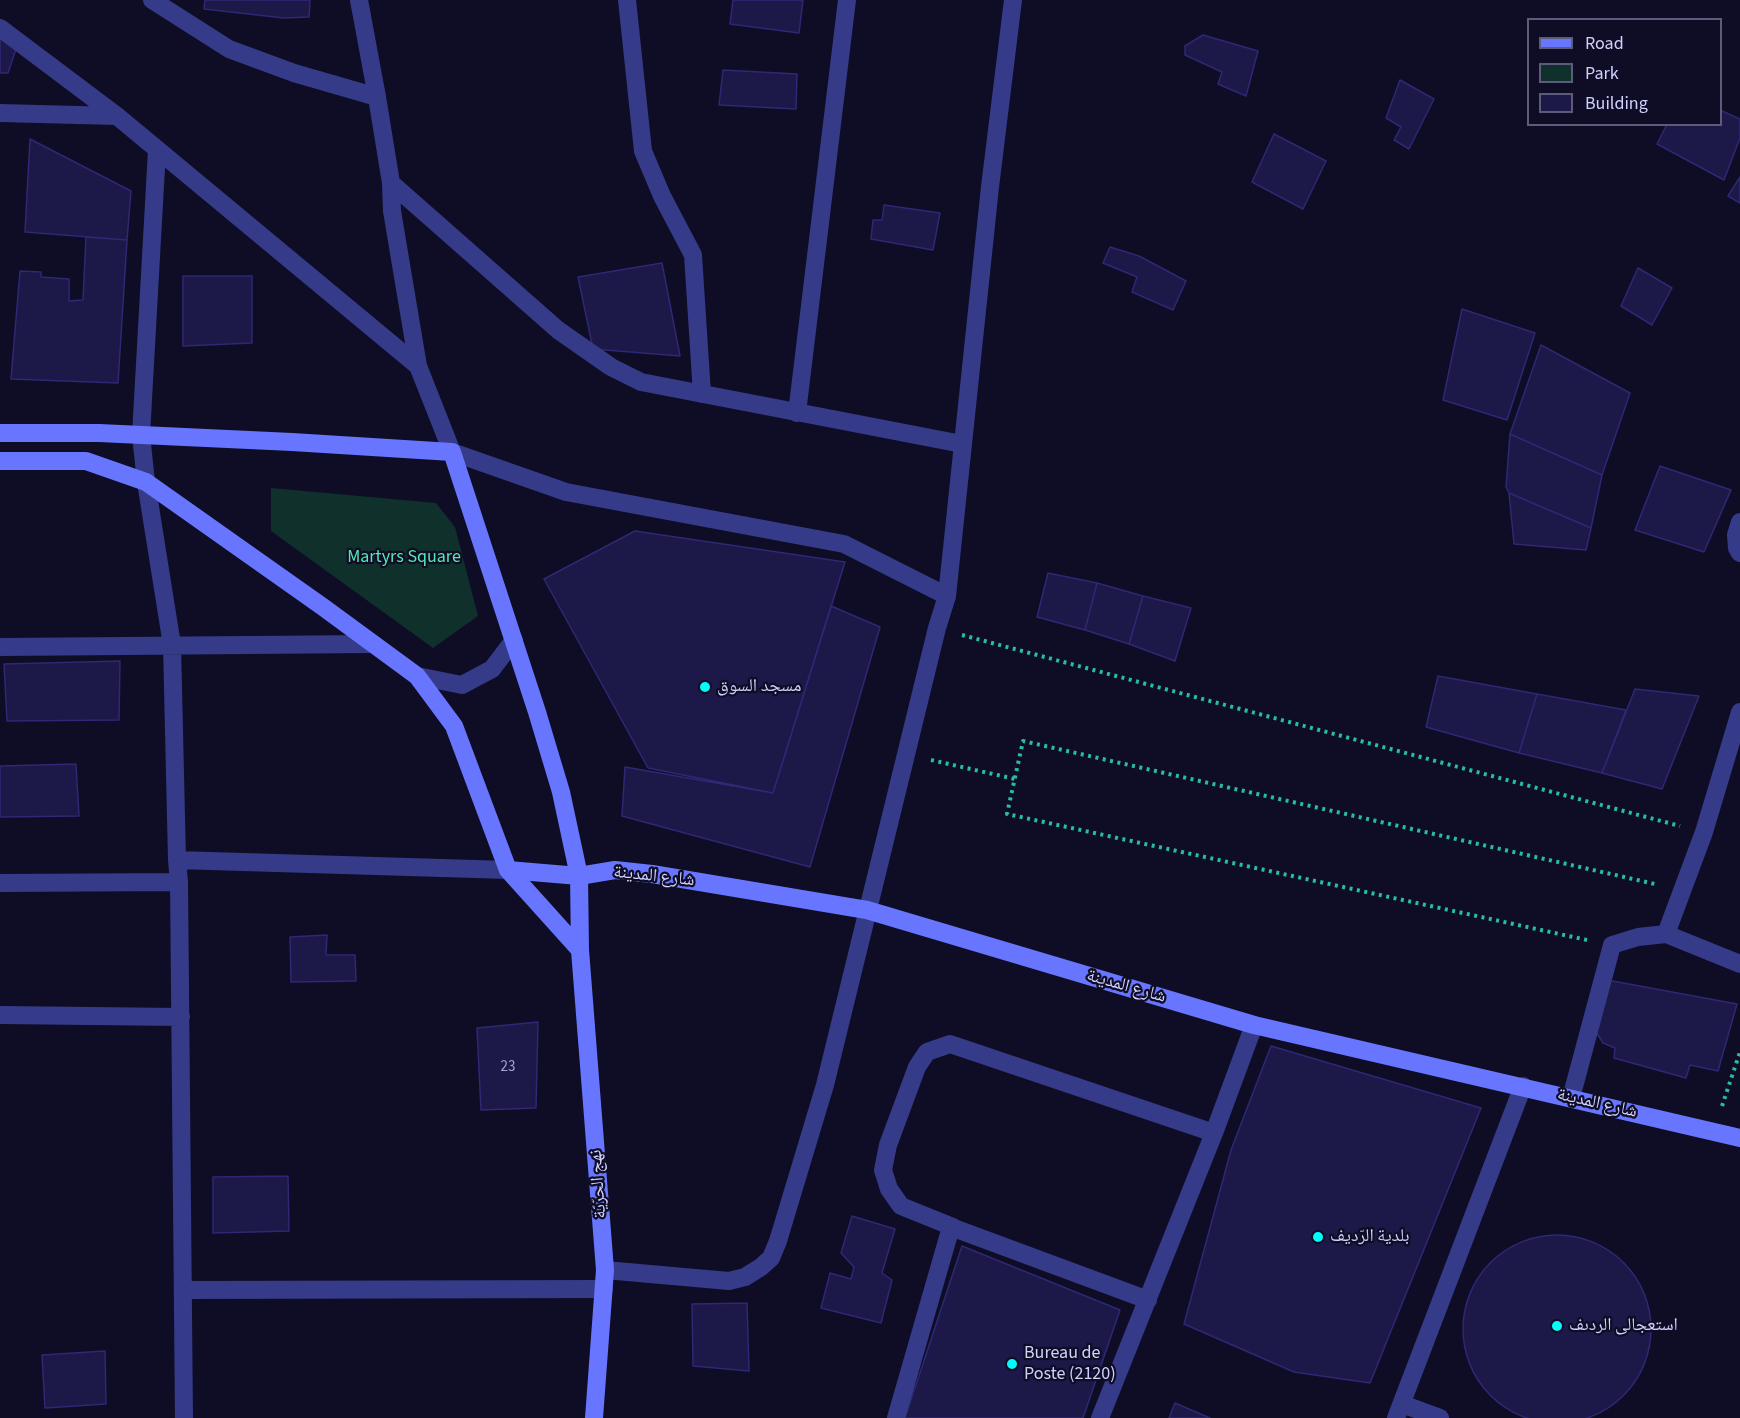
<!DOCTYPE html>
<meta charset="utf-8">
<style>
body{margin:0}
#map{position:relative;width:1740px;height:1418px;overflow:hidden;background:#0e0d25;font-family:"Source Sans 3",sans-serif}
canvas{display:block}
.legend{position:absolute;left:1527px;top:18px;width:195px;height:108px;box-sizing:border-box;background:#0e0d25;border:2px solid #5c5b7c;margin:0;padding:8px 10px;list-style:none;font-size:18px;color:#d1d1ff}
.legend li{display:flex;align-items:center;gap:12px;height:30px}
.legend b{width:30px;border:2px solid #5c5b7c}
</style>
<div id="map">
<canvas width="1740" height="1418"></canvas>
<ul class="legend">
<li><b style="height:8px;background:#6876ff"></b>Road</li>
<li><b style="height:16px;background:#0f302b"></b>Park</li>
<li><b style="height:16px;background:#1c1848"></b>Building</li>
</ul>
</div>
<script>
const c = document.querySelector('canvas').getContext('2d');
c.lineJoin = 'round';
function fillPath(path, color) { c.fillStyle = color; c.fill(path, 'evenodd'); }
const shape = rows => new Path2D(rows.map(r => 'M' + r).join(''));
function trace(path, color, width, dash) { c.strokeStyle = color; c.lineWidth = width; c.lineCap = dash ? 'butt' : 'round'; c.setLineDash(dash || []); c.stroke(path); }
function write(font, color, halo, rows, align = 'center') {
  c.font = font + ' "Source Sans 3","Noto Naskh Arabic",sans-serif'; c.lineWidth = 4.5; c.setLineDash([]); c.textBaseline = 'middle'; c.strokeStyle = halo; c.fillStyle = color; for (const [text, x, y, turn = 0] of rows) {
    c.save(); c.translate(x, y); c.rotate((+turn || 0) * Math.PI / 180); c.textAlign = isNaN(turn) ? turn : align; if (halo) c.strokeText(text, 0, 0); c.fillText(text, 0, 0); c.restore();
  }
}
fillPath(shape([
 [271,488,436,503,455,527,478,616,433,648,271,531]
]), '#0f302b');
const building = shape([
 [205,0,310,0,309,17,284,18,204,9,205,0],
 [733,0,803,0,799,33,730,24,733,0],
 [0,33,17,46,8,73,0,73,0,33],
 [1203,35,1258,51,1246,96,1218,84,1222,72,1185,55,1185,46,1203,35],
 [723,70,797,74,796,109,719,105,723,70],
 [1400,80,1434,99,1409,149,1394,140,1401,127,1386,118,1400,80],
 [1720,110,1740,119,1740,138,1724,180,1657,144,1667,124,1720,124,1720,110],
 [1274,134,1326,161,1303,209,1252,182,1274,134],
 [30,139,131,191,127,240,25,232,30,139],
 [1740,177,1740,203,1728,196,1740,177],
 [884,205,940,213,933,250,871,239,873,220,882,220,884,205],
 [86,237,127,240,118,383,11,379,20,271,41,272,41,277,69,279,69,301,83,300,86,237],
 [1110,247,1139,256,1186,281,1173,310,1132,292,1137,277,1103,263,1110,247],
 [662,263,680,356,593,349,578,277,662,263],
 [1638,268,1672,288,1652,325,1621,306,1638,268],
 [183,276,252,276,252,343,183,346,183,276],
 [1462,309,1535,333,1507,420,1443,400,1462,309],
 [1541,345,1630,393,1602,475,1510,434,1541,345],
 [1510,434,1602,475,1591,528,1509,493,1506,487,1510,434],
 [1660,466,1731,490,1704,552,1635,530,1660,466],
 [1509,493,1591,528,1586,550,1514,544,1509,493],
 [635,531,845,562,773,793,648,768,544,579,635,531],
 [1048,573,1097,583,1085,630,1037,617,1048,573],
 [1097,583,1143,596,1129,644,1085,630,1097,583],
 [1143,596,1191,608,1175,661,1129,644,1143,596],
 [831,606,880,627,810,867,622,816,625,767,773,793,831,606],
 [120,661,119,720,7,721,4,664,120,661],
 [1438,676,1537,694,1519,753,1426,727,1438,676],
 [1635,689,1699,696,1662,789,1602,773,1635,689],
 [1537,694,1626,710,1602,773,1519,753,1537,694],
 [76,764,79,816,0,817,0,766,76,764],
 [327,935,326,955,355,955,356,981,291,982,290,937,327,935],
 [1607,980,1737,1004,1718,1071,1690,1065,1686,1078,1614,1058,1615,1048,1603,1043,1595,1030,1607,980],
 [538,1022,536,1108,481,1110,477,1028,538,1022],
 [1271,1046,1481,1108,1370,1383,1294,1372,1184,1324,1231,1150,1271,1046],
 [288,1176,289,1231,213,1233,213,1177,288,1176],
 [852,1216,895,1229,882,1273,892,1280,881,1323,821,1308,830,1273,851,1279,854,1267,841,1253,852,1216],
 '1463 1329a94 94 0 1 1 188 0a94 94 0 1 1-188 0Z',
 [962,1246,1120,1310,1083,1418,905,1418,962,1246],
 [747,1303,749,1371,693,1366,692,1304,747,1303],
 [105,1351,106,1404,45,1408,42,1355,105,1351],
 [1175,1403,1210,1418,1169,1418,1175,1403]
]);
fillPath(building, '#1c1848');
trace(building, '#2e2875', 1.5);
trace(shape([
 [962,635,1680,826],
 [931,760,1015,779],
 [1587,940,1007,814,1023,741,1655,884],
 [1722,1106,1740,1052]
]), '#26bea3', 4, [3, 4.5]);
trace(shape([
 [152,0,229,49,294,73,377,97],
 [359,0,377,97,391,183,392,211,418,366,452,452,566,492,844,544,947,596],
 [627,0,643,151,662,196,693,255,702,394],
 [0,28,117,116,418,366],
 [0,113,117,116],
 [157,150,141,435,146,482,172,645,177,860,179,882,184,1418],
 [391,183,558,330,611,367,641,382,962,444],
 [797,413,847,0],
 [1740,522,1736,535,1737,548,1740,553],
 [0,647,373,644],
 [417,676,462,685,492,669,514,640],
 [177,860,508,870],
 [0,883,179,882],
 [1666,934,1704,832,1740,712],
 [0,1015,181,1017],
 [1571,1098,1612,945,1638,937,1666,934,1740,964],
 [953,1227,901,1206,889,1189,883,1170,888,1145,917,1067,927,1052,950,1044,1214,1133],
 [605,1270,729,1281,745,1277,761,1267,771,1258,778,1241,825,1085,937,628,947,596,990,187,1013,0],
 [183,1290,604,1289],
 [1402,1404,1440,1418],
 [896,1418,951,1227,1148,1300],
 [1100,1418,1214,1133,1254,1025],
 [1396,1418,1523,1086]
]), '#353b88', 18);
trace(shape([
 [0,433,99,433,292,442,452,452,537,712,561,792,579,876,580,950,605,1270,594,1418],
 [0,461,86,461,146,482,323,607,417,676,454,726,508,870,580,950],
 [508,870,579,876,615,870,652,874,867,910,1254,1025,1740,1138]
]), '#6876ff', 18);
for (const [x, y, r, color] of [
 [705,687,6,"#00fcf9"],
 [1318,1237,6,"#00fcf9"],
 [1557,1326,6,"#00fcf9"],
 [1012,1364,6,"#00fcf9"]
]) { const dot = new Path2D(); dot.arc(x, y, r, 0, 2 * Math.PI); c.fillStyle = color; c.fill(dot); trace(dot, '#0e0d25', 2); }
write('15px', '#a4a3d1', null, [
 ["23",508,1068]
]);
write('18px', '#55e8b2', '#0e0d25', [
 ["Martyrs Square",404,558]
]);
write('18px', '#d1d1ff', '#0e0d25', [
 ["مسجد السوق",717,687],
 ["بلدية الرّديف",1330,1237],
 ["استعجالى الردىف",1569,1326],
 ["Bureau de",1024,1354],
 ["Poste (2120)",1024,1375]
], 'left');
write('18px', '#d1d1ff', '#0e0d25', [
 ["شارع المدينة",654,877,6],
 ["شارع المدينة",1126,987,16],
 ["شارع المدينة",1597,1104,13],
 ["نهج الحرّيّة",599,1184,-94]
]);
</script>
